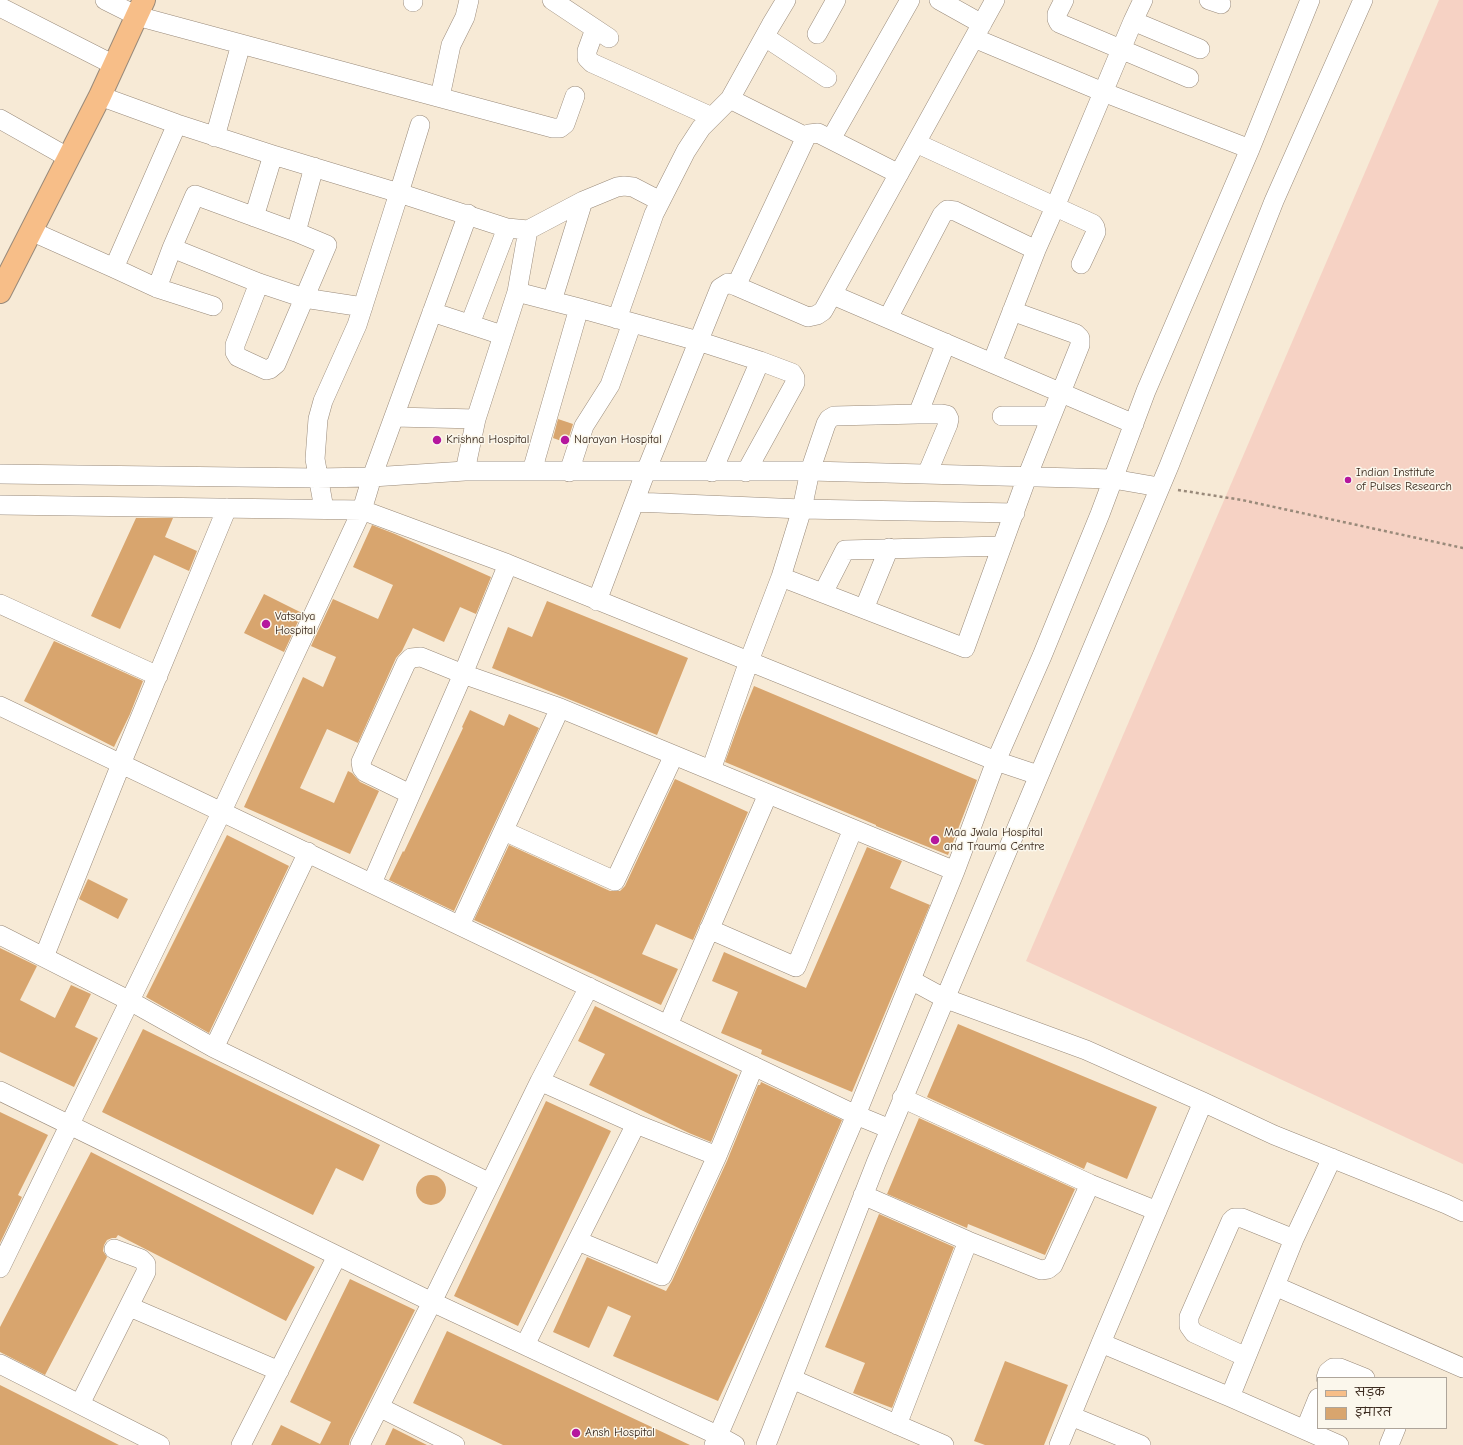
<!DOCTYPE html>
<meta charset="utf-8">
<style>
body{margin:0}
#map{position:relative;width:1463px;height:1445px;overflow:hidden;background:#f7ead6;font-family:"Comic Neue","Playpen Sans Deva",sans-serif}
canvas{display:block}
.legend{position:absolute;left:1317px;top:1377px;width:130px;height:52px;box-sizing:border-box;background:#fbf7ec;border:1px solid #aea59a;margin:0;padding:5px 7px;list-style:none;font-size:12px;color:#3b2a1e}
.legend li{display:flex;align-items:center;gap:8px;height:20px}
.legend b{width:20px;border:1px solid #aea59a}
</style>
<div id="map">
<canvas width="1463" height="1445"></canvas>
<ul class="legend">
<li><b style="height:5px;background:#f7be88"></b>सड़क</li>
<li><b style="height:11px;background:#d8a56e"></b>इमारत</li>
</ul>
</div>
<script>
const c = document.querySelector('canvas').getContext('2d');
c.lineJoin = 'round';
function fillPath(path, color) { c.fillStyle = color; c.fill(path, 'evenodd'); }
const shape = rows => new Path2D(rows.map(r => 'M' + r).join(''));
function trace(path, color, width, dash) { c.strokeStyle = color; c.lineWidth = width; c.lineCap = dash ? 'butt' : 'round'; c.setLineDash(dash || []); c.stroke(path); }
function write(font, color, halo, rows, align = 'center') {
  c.font = font + ' "Comic Neue",sans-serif'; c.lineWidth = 3; c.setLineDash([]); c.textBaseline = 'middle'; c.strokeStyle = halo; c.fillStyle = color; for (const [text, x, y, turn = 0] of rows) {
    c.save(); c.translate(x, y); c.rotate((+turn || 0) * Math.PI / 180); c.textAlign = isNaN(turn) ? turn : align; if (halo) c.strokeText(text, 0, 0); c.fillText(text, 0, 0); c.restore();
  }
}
fillPath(shape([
 [1439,0,1463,0,1463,1164,1026,961]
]), '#f6d2c4');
fillPath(shape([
 [558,419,573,424,567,443,553,438],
 [136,518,173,518,165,537,197,551,189,571,154,555,120,629,91,616],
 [372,525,395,534,491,577,476,614,460,607,444,642,413,628,402,651,396,658,358,743,327,729,300,788,334,803,348,771,352,773,360,782,379,791,350,854,244,807,303,677,323,687,336,657,311,646,333,599,378,619,393,585,353,567],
 [264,594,302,613,284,652,244,633],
 [547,601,688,658,657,735,492,668,508,627,532,637],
 [54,641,143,681,130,714,114,747,24,701],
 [754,686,977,780,948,855,876,826,876,825,725,762,741,718],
 [470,710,504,726,509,714,539,728,454,911,389,880,403,851,404,852,463,728,462,727],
 [675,779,748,812,693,940,656,924,642,954,678,969,661,1005,474,920,509,845,610,891,620,891,625,886],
 [227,835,289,866,209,1033,146,997],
 [867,847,902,861,890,888,930,905,852,1092,761,1054,762,1050,721,1033,738,992,712,981,724,952,806,988],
 [88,879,128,899,118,919,79,899],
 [0,948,37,966,20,1000,55,1018,71,985,91,994,75,1027,98,1038,74,1087,0,1052],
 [595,1006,738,1075,711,1142,689,1133,589,1085,605,1054,578,1041],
 [958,1024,1157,1107,1127,1179,1087,1162,1084,1169,927,1097],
 [143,1029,380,1145,363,1181,336,1168,313,1215,102,1112],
 [761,1082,842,1120,762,1306,718,1401,613,1356,631,1316,608,1306,589,1348,553,1332,587,1257,666,1291,672,1281,727,1161,758,1085,760,1085],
 [546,1101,611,1131,518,1326,454,1296],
 [0,1112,48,1135,18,1195,22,1197,0,1243],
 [919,1118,1075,1189,1045,1255,968,1224,967,1228,887,1194],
 [91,1152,315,1267,286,1321,118,1235,116,1238,112,1238,107,1240,104,1245,103,1251,107,1257,45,1375,0,1352,0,1327],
 '416 1190a15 15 0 1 1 30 0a15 15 0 1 1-30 0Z',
 [879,1214,954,1247,892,1408,853,1393,865,1363,825,1347],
 [350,1279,415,1310,350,1440,349,1445,271,1445,281,1425,320,1444,331,1422,290,1402],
 [447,1331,690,1445,503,1445,413,1403],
 [1005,1361,1068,1385,1044,1445,985,1445,974,1441],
 [0,1385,119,1445,0,1445],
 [393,1428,427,1445,385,1445]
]), '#d8a56e');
const minor = shape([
 [105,0,137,16,553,128,560,128,565,124,575,96],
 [552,0,609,38],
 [939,0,982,24],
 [1064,0,1057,14,1057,19,1059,23,1189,78],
 [1209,0,1221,4],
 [413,2,413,0],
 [0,7,114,65],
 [1133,21,1200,49],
 [595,29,587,51,587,58,592,63,712,117],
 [817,34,836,0],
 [765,37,827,78],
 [974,38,1103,92,1250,149],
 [100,96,177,124,273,155,399,193,357,325,323,401,318,419,315,459,324,509],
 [440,97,451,45,465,17,469,0],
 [730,99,806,137],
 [0,119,69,158],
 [420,125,399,193,507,228,528,230,517,292,476,419,465,471],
 [215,137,241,44],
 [831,139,910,0],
 [916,143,1093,224,1095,227,1096,232,1081,264],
 [254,217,273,155],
 [528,230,583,201,617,187,624,186,633,187,660,201],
 [31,231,114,268,157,288,213,306],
 [296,232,314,167],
 [172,248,195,195,296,232,327,245,276,364,270,369,266,370,238,357,235,352,235,345,259,283],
 [114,268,177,124],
 [736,286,806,137,809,134,818,133,899,174],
 [157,288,172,248,259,283,304,298,363,307],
 [517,292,579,308,698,341,760,361,792,373,795,378,795,383,746,472],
 [833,295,1134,424],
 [552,301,583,201],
 [432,312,502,335],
 [888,318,942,215,947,210,955,211,1036,250],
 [617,319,654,214,686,151,701,128,730,99,771,25,786,0],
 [470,324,507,228],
 [992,363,1036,250,1055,207,1133,21,1143,0],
 [918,414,946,343],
 [1002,416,1051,416],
 [394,417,476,419],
 [532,471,579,308],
 [569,472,584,426,610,385,632,323],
 [712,472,760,361],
 [0,474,317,478,372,477,465,471,810,471,1113,479,1159,487],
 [927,474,948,424,949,419,947,415,942,414,918,414,834,416,829,419,826,424,810,471,802,509,781,577,965,648,1027,477,1080,345,1080,338,1076,334,1012,311],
 [635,502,802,509,1015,513],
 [0,505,362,510,508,564,996,761,1038,775],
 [823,593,845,550,1002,546],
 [597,601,646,471,720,288,728,283,736,286,808,317,817,315,823,311,995,0],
 [0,604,158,676],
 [864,609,889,548],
 [0,706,856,1115,890,1129],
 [711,770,749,661,781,577],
 [410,794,365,772,362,768,361,762,406,663,411,658,421,657,463,674,560,708,955,871],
 [504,831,615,881,674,755],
 [372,883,463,674,508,564],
 [460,925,560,708],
 [709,929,796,967,853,829],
 [0,935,130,1001,214,1048,490,1183],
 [44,957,121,764,227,508],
 [911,980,944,998,1086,1050,1203,1102,1274,1135,1446,1204,1463,1212],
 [668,1025,768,794],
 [214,1048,308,852],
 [540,1081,636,1124,717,1156],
 [0,1091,432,1302,717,1435,735,1445],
 [902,1098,1090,1184,1157,1211],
 [863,1195,968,1241,1041,1270,1048,1269,1053,1265,1090,1184],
 [578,1241,662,1276,717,1156,754,1066],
 [0,1268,222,811,362,510,372,477,468,214],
 [1275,1286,1463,1368],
 [130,1307,279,1371],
 [1101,1343,1230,1397,1339,1445],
 [525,1345,636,1124],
 [1246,1357,1194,1333,1189,1326,1189,1317,1231,1221,1234,1218,1242,1218,1294,1239],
 [0,1364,160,1445],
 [1326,1378,1328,1372,1333,1368,1340,1368,1365,1378],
 [792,1379,944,1445],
 [1230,1397,1294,1239,1332,1158],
 [80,1404,146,1272,146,1264,141,1259,114,1249],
 [379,1407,455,1445],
 [1071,1416,1141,1445],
 [897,1425,968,1241],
 [1305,1430,1318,1398],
 [241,1445,337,1256],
 [360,1445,432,1302,540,1081,589,987],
 [714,1445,856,1115,955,871,996,761,1042,656,1100,514,1146,391,1250,149,1310,0],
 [766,1445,876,1163,1169,466,1274,201,1363,0],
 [1059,1445,1101,1343,1203,1102],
 [1389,1445,1396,1428]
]);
const major = shape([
 [0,292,100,96,144,0]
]);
trace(minor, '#998a7a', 20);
trace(major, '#998a7a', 24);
trace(shape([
 [1178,490,1242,500,1463,548]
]), '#998a7a', 2.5, [3, 3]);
trace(minor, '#fff', 19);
trace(major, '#f7be88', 22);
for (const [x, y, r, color] of [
 [437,440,5,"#b5179e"],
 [565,440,5,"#b5179e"],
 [1348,480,4,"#b5179e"],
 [266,624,5,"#b5179e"],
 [935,840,5,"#b5179e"],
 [576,1433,5,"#b5179e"]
]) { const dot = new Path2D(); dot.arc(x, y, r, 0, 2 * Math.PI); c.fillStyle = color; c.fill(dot); trace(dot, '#fbf7ec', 1.5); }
write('12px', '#3b2a1e', '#fbf7ec', [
 ["Krishna Hospital",446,440],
 ["Narayan Hospital",574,440],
 ["Indian Institute",1356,473],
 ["of Pulses Research",1356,487],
 ["Vatsalya",275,617],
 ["Hospital",275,631],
 ["Maa Jwala Hospital",944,833],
 ["and Trauma Centre",944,847],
 ["Ansh Hospital",585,1433]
], 'left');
</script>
